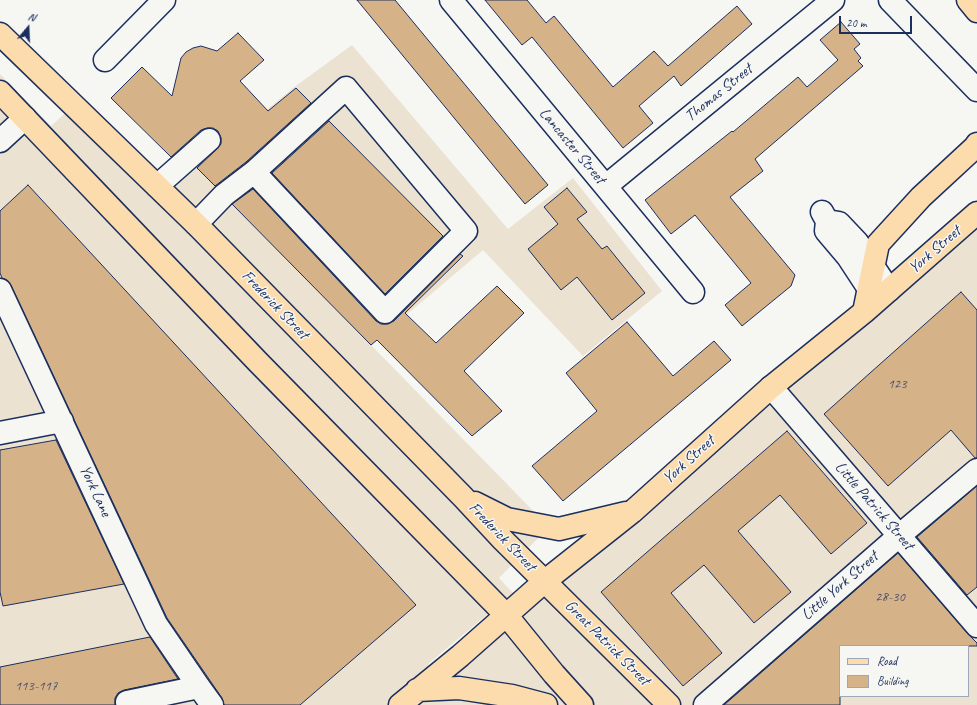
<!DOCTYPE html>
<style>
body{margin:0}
#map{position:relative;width:977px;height:705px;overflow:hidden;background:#f6f6f2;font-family:Caveat,sans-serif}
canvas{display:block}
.legend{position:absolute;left:839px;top:645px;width:130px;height:52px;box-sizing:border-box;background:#f6f6f2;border:1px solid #9ea6b7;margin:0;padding:5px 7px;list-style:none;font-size:12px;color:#1b2f5e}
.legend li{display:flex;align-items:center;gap:8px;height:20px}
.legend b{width:20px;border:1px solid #9ea6b7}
.north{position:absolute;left:8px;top:8px;width:40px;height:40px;-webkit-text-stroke:3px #f6f6f2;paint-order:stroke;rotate:19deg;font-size:11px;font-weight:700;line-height:16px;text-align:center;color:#1b2f5e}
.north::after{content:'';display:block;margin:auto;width:14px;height:18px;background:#1b2f5e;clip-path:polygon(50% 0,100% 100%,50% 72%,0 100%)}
.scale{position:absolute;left:839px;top:16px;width:73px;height:18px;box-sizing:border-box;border:2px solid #1b2f5e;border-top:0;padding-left:5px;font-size:12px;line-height:14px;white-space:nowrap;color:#1b2f5e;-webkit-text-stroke:3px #f6f6f2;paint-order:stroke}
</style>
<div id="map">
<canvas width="977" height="705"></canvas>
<ul class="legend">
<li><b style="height:5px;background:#fcdcac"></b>Road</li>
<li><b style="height:11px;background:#d6b288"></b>Building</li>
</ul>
<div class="north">N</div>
<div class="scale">20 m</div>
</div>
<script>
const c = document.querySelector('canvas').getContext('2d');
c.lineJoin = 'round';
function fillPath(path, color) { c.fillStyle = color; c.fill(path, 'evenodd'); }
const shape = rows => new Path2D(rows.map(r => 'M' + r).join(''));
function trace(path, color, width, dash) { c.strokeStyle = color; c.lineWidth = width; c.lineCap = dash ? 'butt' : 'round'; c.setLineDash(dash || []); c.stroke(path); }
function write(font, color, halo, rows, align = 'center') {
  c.font = font + ' Caveat,sans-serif'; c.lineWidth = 3; c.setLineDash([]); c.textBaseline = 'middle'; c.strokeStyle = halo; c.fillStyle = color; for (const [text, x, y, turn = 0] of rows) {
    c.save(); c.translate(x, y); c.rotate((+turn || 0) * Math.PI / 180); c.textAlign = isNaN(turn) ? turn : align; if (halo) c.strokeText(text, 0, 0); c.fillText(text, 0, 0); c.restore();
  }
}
fillPath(shape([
 [352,45,508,229,573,178,662,291,583,356,483,250,371,345,549,527,499,578,513,593,428,664,443,679,977,224,977,705,0,705,0,74,51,126,74,105,165,194,293,88],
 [840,646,968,646,968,696,840,696]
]), '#ece2d2');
const building = shape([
 [357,0,395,0,548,185,525,204,357,0],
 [485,0,527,0,546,23,554,16,613,87,654,51,668,66,737,6,752,24,681,86,674,76,639,106,653,123,623,148,532,37,522,45,485,0],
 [841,22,860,44,854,49,861,58,858,61,863,66,755,159,763,171,730,197,795,275,791,286,742,326,725,305,751,283,695,215,671,234,645,200,732,131,733,132,798,77,807,87,838,60,820,40,841,22],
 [238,33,264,60,240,81,268,111,296,88,311,103,246,162,215,186,197,168,217,149,221,144,221,138,218,131,213,128,207,128,201,130,171,157,111,98,142,67,172,96,181,58,186,52,193,48,201,46,217,51,238,33],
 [329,121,443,236,385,294,272,173,329,121],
 [28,185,416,605,300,705,224,705,222,698,167,618,11,285,7,280,2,278,0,273,0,211,28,185],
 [567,188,587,212,577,219,602,249,607,246,645,293,612,320,577,277,561,290,528,249,558,224,544,207,567,188],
 [253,189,376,321,381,324,388,324,394,321,460,254,463,256,405,313,436,343,497,286,524,313,464,371,502,411,472,436,377,340,371,345,232,204,253,189],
 [961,292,977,310,977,458,975,458,951,430,888,486,824,414,961,292],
 [627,322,673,376,714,341,731,360,563,501,532,466,597,411,566,373,627,322],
 [787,431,867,523,831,554,780,495,738,531,791,592,754,623,704,565,671,593,722,653,683,686,601,592,787,431],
 [56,440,124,584,3,606,0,592,0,450,56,440],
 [977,486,977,587,967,595,917,537,977,486],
 [898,553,968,634,977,643,977,646,840,646,840,705,724,705,898,553],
 [150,637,178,679,124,690,118,693,115,698,115,705,0,705,0,667,150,637]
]);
fillPath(building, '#d6b288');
trace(building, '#1b2f5e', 1);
const minor = shape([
 [451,0,693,292],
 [890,0,977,90],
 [105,60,164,0],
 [0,141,25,118],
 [157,186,209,140],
 [606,186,833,0],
 [822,212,827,221,826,231,848,257,869,289],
 [827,221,839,223,857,242,889,290],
 [196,224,224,195,254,172,346,88,466,231,385,312,254,172],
 [0,290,156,624,199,687,212,705],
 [771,387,977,626],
 [0,433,62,421],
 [127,702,199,687],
 [705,705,900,535,977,470]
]);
const major = shape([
 [0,34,196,224,463,497,503,540,669,705],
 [0,92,258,362,507,616,554,674,582,705],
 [864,312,878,244,921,197,975,147,977,144],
 [475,503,507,519,559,529,626,513],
 [417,690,459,688,512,696,546,705],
 [400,705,460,656,545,581,632,512,770,388,864,312,977,213]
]);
const highway = shape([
 [968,0,977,11]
]);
trace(minor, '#1b2f5e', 25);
trace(major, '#1b2f5e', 25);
trace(highway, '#1b2f5e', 25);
trace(minor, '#f6f6f2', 22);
trace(major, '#fcdcac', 22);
trace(highway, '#fcdcac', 22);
write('14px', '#4a5068', null, [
 ["123",897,384],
 ["28-30",890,597],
 ["113-117",36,686]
]);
write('16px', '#1b2f5e', '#f6f6f2', [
 ["Thomas Street",719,93,-39],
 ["Lancaster Street",572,146,50],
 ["York Street",935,250,-41],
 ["Frederick Street",275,305,46],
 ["York Street",689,460,-42],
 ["York Lane",95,491,65],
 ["Little Patrick Street",874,506,49],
 ["Frederick Street",502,537,46],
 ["Little York Street",840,586,-41],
 ["Great Patrick Street",607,643,45]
]);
</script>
